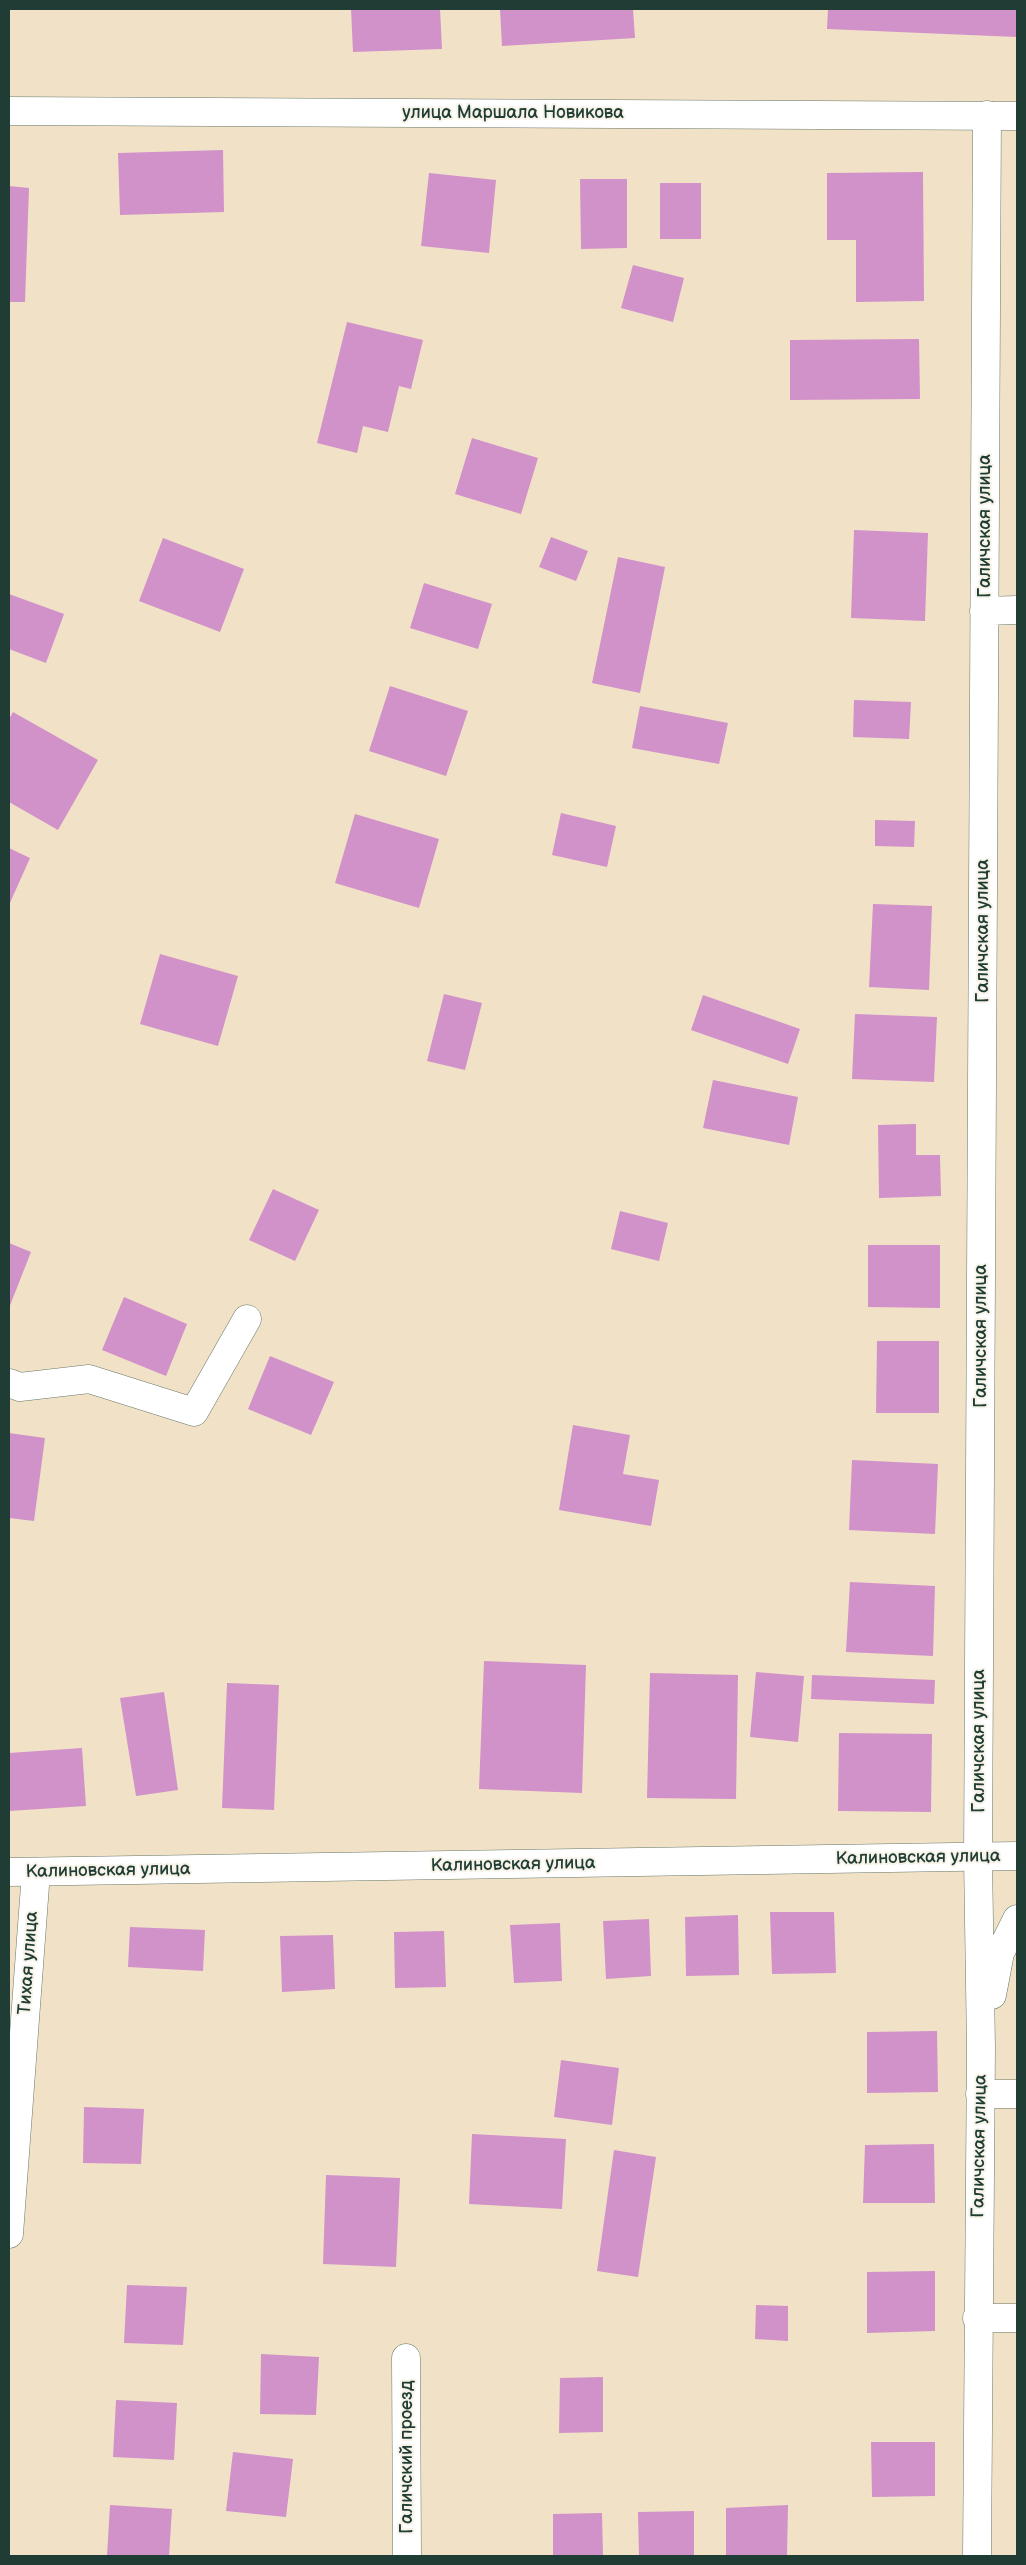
<!DOCTYPE html>
<meta charset="utf-8">
<style>
body{margin:0}
#map{position:relative;width:1026px;height:2565px;overflow:hidden;background:#f1e2c7;font-family:"Balsamiq Sans",sans-serif}
canvas{display:block}
.frame{position:absolute;inset:0;border:10px solid #1f3d34;pointer-events:none}
</style>
<div id="map">
<canvas width="1026" height="2565"></canvas>
<div class="frame"></div>
</div>
<script>
const c = document.querySelector('canvas').getContext('2d');
c.lineJoin = 'round';
function fillPath(path, color) { c.fillStyle = color; c.fill(path, 'evenodd'); }
const shape = rows => new Path2D(rows.map(r => 'M' + r).join(''));
function trace(path, color, width, dash) { c.strokeStyle = color; c.lineWidth = width; c.lineCap = dash ? 'butt' : 'round'; c.setLineDash(dash || []); c.stroke(path); }
function write(font, color, halo, rows, align = 'center') {
  c.font = font + ' "Balsamiq Sans",sans-serif'; c.lineWidth = 4; c.setLineDash([]); c.textBaseline = 'middle'; c.strokeStyle = halo; c.fillStyle = color; for (const [text, x, y, turn = 0] of rows) {
    c.save(); c.translate(x, y); c.rotate((+turn || 0) * Math.PI / 180); c.textAlign = isNaN(turn) ? turn : align; if (halo) c.strokeText(text, 0, 0); c.fillText(text, 0, 0); c.restore();
  }
}
fillPath(shape([
 [351,9,440,9,442,49,353,52],
 [500,9,633,9,635,38,502,46],
 [828,9,1017,9,1017,37,827,29],
 [223,150,224,212,120,215,118,153],
 [923,172,924,301,856,302,856,240,827,240,827,173],
 [429,173,496,180,489,253,421,246],
 [580,179,627,179,627,248,581,249],
 [660,183,701,183,701,239,660,239],
 [9,186,29,188,25,302,9,302],
 [633,265,684,278,673,322,621,308],
 [347,322,423,340,411,389,399,386,388,432,363,426,357,453,317,443],
 [919,339,920,399,790,400,790,340],
 [472,438,538,458,521,514,455,494],
 [854,530,928,533,925,621,851,618],
 [551,537,588,551,576,581,539,567],
 [163,538,244,569,220,632,139,601],
 [618,557,665,567,640,693,592,683],
 [424,583,492,604,478,649,410,628],
 [9,594,64,614,46,663,9,649],
 [390,686,468,711,446,776,369,751],
 [854,700,911,702,909,739,853,737],
 [640,706,728,723,719,764,632,748],
 [13,712,98,760,58,830,9,802,9,719],
 [561,813,616,826,607,867,552,855],
 [355,814,439,839,419,908,335,883],
 [875,820,915,821,914,847,875,846],
 [9,848,30,858,9,905],
 [873,904,932,906,929,990,869,987],
 [160,954,238,976,218,1046,140,1024],
 [444,994,482,1003,465,1070,427,1061],
 [703,995,800,1029,788,1064,691,1030],
 [855,1014,937,1017,934,1082,852,1079],
 [713,1080,798,1097,789,1145,703,1128],
 [916,1124,916,1155,940,1155,941,1196,879,1198,878,1125],
 [273,1189,319,1210,295,1261,249,1240],
 [620,1211,668,1223,659,1261,611,1249],
 [9,1243,31,1252,9,1308],
 [868,1245,940,1245,940,1308,868,1307],
 [124,1297,187,1324,166,1376,102,1350],
 [877,1341,939,1341,939,1413,876,1413],
 [270,1356,334,1382,311,1435,248,1409],
 [573,1425,630,1435,623,1474,659,1480,651,1526,559,1510],
 [9,1433,45,1438,34,1521,9,1518],
 [852,1460,938,1464,935,1534,849,1530],
 [850,1582,935,1586,933,1656,846,1652],
 [484,1661,586,1665,582,1793,479,1789],
 [756,1672,804,1676,798,1742,750,1737],
 [650,1673,738,1675,736,1799,647,1798],
 [812,1675,935,1680,934,1704,811,1699],
 [227,1683,279,1685,274,1810,222,1808],
 [164,1692,178,1790,136,1796,120,1698],
 [839,1733,932,1734,931,1812,838,1811],
 [82,1748,86,1806,9,1811,9,1753],
 [770,1912,834,1912,836,1973,772,1974],
 [738,1915,739,1975,686,1976,685,1917],
 [649,1919,651,1976,606,1979,603,1921],
 [560,1923,562,1981,514,1983,510,1925],
 [130,1927,205,1930,203,1971,128,1967],
 [444,1931,446,1987,395,1988,394,1932],
 [333,1935,335,1989,282,1992,280,1936],
 [937,2031,938,2092,867,2093,867,2032],
 [561,2060,619,2068,612,2125,554,2117],
 [84,2107,144,2109,141,2164,83,2163],
 [472,2134,566,2139,562,2209,469,2204],
 [934,2144,935,2203,863,2203,865,2145],
 [614,2150,656,2157,638,2277,597,2271],
 [326,2175,400,2178,396,2267,323,2264],
 [935,2271,935,2331,867,2333,867,2272],
 [127,2285,187,2287,183,2345,124,2343],
 [756,2305,788,2306,788,2341,755,2339],
 [261,2354,319,2357,316,2415,260,2414],
 [603,2377,603,2432,559,2433,560,2378],
 [116,2400,177,2403,174,2460,113,2457],
 [871,2442,935,2442,935,2496,872,2497],
 [233,2452,293,2459,286,2517,226,2511],
 [110,2505,172,2509,169,2556,107,2556],
 [788,2505,787,2556,726,2556,726,2508],
 [694,2511,694,2556,639,2556,638,2512],
 [602,2513,603,2556,553,2556,553,2514]
]), '#d191c9');
const minor = shape([
 [984,611,1017,610],
 [9,1383,20,1387,89,1379,194,1412,247,1319],
 [992,1995,1000,1953,1017,1919],
 [980,2094,1017,2094],
 [9,2234,36,1872],
 [977,2318,1017,2318],
 [406,2358,407,2556],
 [977,2556,981,2048,978,1858,987,115]
]);
const major = shape([
 [9,111,1017,116],
 [9,1872,1017,1856]
]);
trace(minor, '#687767', 29);
trace(major, '#687767', 29);
trace(minor, '#fff', 28);
trace(major, '#fff', 28);
write('18px', '#1f3d34', '#f7f3e8', [
 ["улица Маршала Новикова",513,113],
 ["Галичская улица",985,526,-90],
 ["Галичская улица",983,931,-90],
 ["Галичская улица",981,1336,-90],
 ["Галичская улица",979,1741,-90],
 ["Калиновская улица",918,1858,-1],
 ["Калиновская улица",513,1865,-1],
 ["Калиновская улица",108,1871,-1],
 ["Тихая улица",29,1963,-86],
 ["Галичская улица",980,2146,-89],
 ["Галичский проезд",407,2457,-90]
]);
</script>
